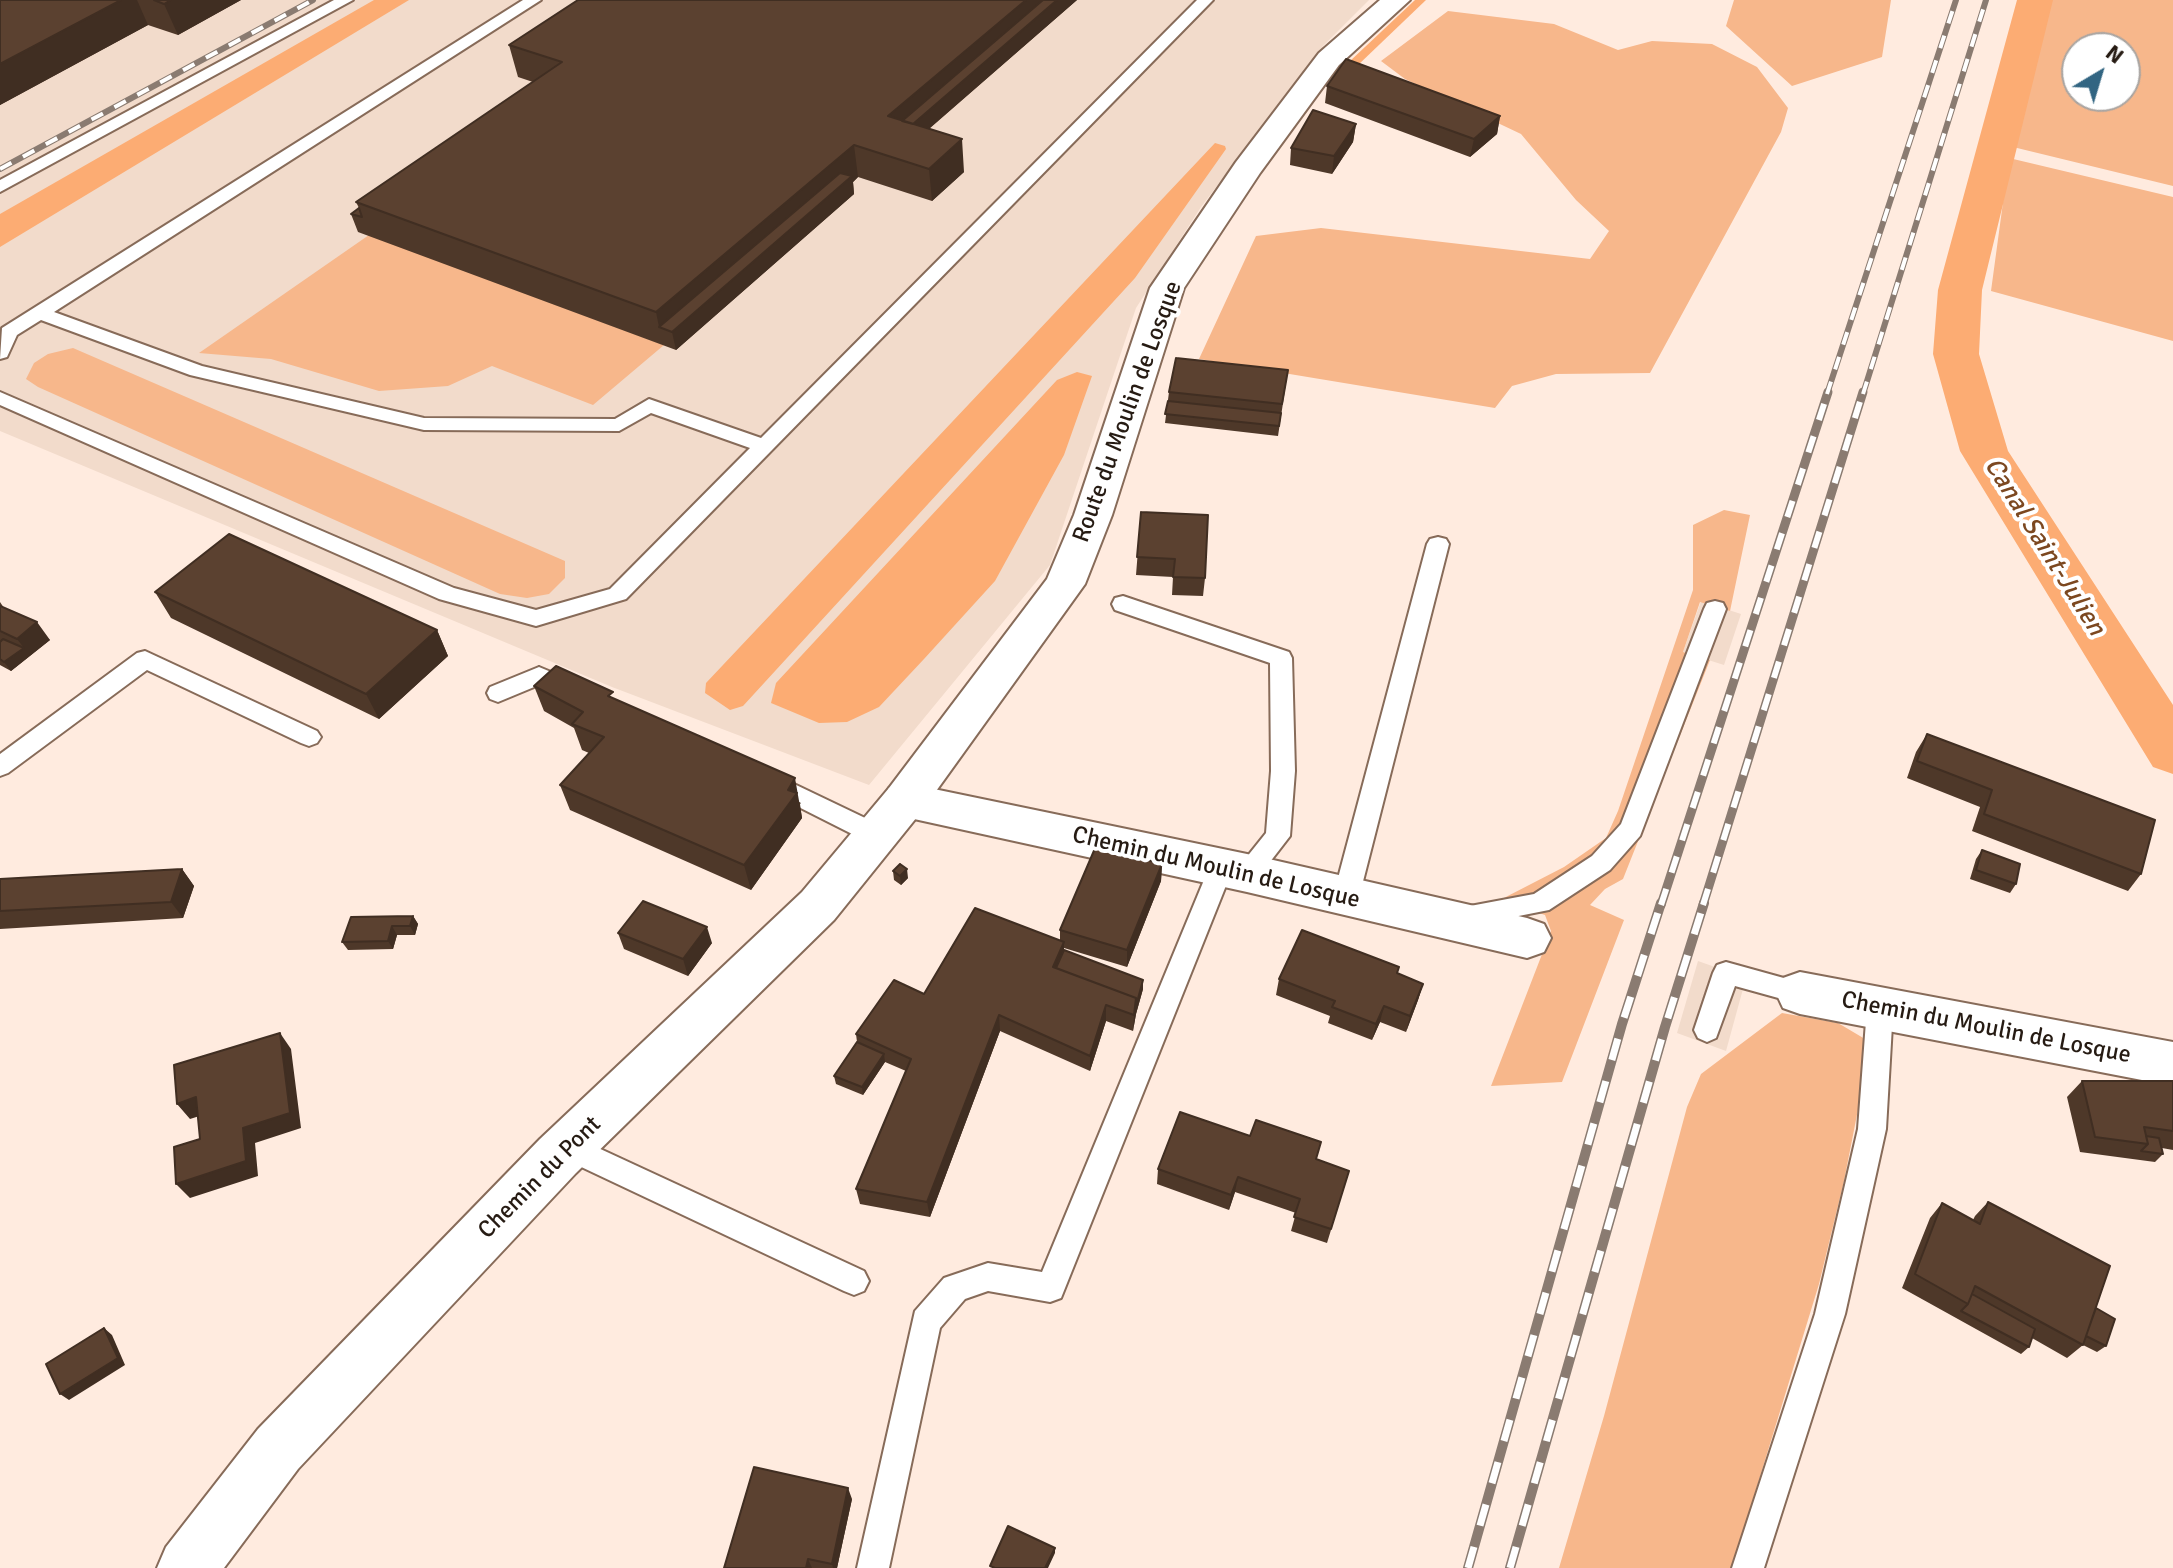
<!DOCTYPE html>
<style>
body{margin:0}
#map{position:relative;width:2173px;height:1568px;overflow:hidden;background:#ffebdf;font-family:Signika,sans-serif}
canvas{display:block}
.north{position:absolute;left:2061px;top:32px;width:80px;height:80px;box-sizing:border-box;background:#fff;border:2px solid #a8a4a1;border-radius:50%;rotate:38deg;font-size:22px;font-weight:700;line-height:32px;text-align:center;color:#261b13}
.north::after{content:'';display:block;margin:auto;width:28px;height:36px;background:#326582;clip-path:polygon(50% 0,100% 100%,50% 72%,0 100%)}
</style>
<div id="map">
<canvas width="2173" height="1568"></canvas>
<div class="north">N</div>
</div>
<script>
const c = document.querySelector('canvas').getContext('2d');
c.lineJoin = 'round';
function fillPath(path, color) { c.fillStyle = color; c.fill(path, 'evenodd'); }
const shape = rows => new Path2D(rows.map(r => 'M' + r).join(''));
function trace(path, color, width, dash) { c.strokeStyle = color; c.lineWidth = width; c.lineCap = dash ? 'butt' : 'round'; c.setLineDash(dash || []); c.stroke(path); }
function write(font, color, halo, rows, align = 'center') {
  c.font = font + ' Signika,sans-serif'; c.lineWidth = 8; c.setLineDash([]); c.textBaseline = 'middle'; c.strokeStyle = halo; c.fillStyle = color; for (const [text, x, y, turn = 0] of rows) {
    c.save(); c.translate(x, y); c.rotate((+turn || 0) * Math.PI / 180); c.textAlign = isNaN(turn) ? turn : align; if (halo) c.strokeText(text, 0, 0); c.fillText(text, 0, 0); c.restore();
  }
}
fillPath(shape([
 [0,0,1369,0,1323,46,1201,207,1136,308,1050,565,869,785,612,687,0,431],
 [1701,601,1741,614,1724,665,1683,652],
 [1698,961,1746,978,1726,1051,1677,1033]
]), '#f2dbcb');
fillPath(shape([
 [1734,0,1891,0,1882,57,1792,86,1726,26],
 [2050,0,2173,0,2173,186,2013,147],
 [2077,48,2125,48,2125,96,2077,96],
 [1448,11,1554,24,1618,50,1652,41,1712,44,1757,67,1788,108,1781,132,1650,373,1556,374,1512,386,1495,408,1199,359,1256,236,1321,228,1590,259,1609,231,1576,200,1521,134,1405,79,1381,61],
 [2009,158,2173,197,2173,341,1991,291],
 [369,235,664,345,593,405,492,366,448,386,379,391,271,359,199,353],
 [73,348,565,561,565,578,549,594,527,598,500,594,38,387,26,379,34,363,48,354],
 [1724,510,1750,515,1730,611,1700,602,1683,652,1710,660,1623,879,1605,889,1590,905,1624,920,1562,1082,1491,1086,1551,931,1545,915,1500,900,1564,867,1606,838,1618,811,1693,590,1693,525],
 [1782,1013,1838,1023,1865,1039,1863,1084,1844,1181,1819,1284,1732,1568,1559,1568,1604,1416,1687,1107,1701,1074]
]), '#f7b78b');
fillPath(shape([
 [374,0,409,0,0,247,0,214],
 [1215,143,1225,146,1226,149,1135,278,743,706,730,710,705,693,706,683],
 [1077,372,1092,376,1064,455,995,581,924,659,879,707,847,722,819,723,771,703,776,683,1057,380]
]), '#fcac73');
fillPath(shape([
 [1415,0,1426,0,1357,66,1349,66,1349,62,1415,0]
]), '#fcac73');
fillPath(shape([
 [2017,0,2053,0,1982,290,1979,354,2008,451,2173,705,2173,774,2153,767,1960,451,1933,354,1938,290,2017,0]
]), '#fcac73');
const service = shape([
 [334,0,353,0,0,192,0,180,334,0],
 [523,0,541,0,54,312,202,366,424,418,615,419,649,399,761,438,1197,0,1213,0,626,599,536,626,439,599,0,405,0,392,454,588,536,610,610,589,750,448,651,413,619,431,424,430,190,375,41,320,17,335,7,357,0,359,2,328,523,0],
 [1438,537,1446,539,1449,544,1359,897,1355,904,1346,907,1337,904,1333,897,1427,544,1430,539,1438,537],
 [1123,596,1289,652,1292,658,1295,771,1290,836,1256,880,1247,883,1238,880,1234,873,1266,833,1271,771,1270,663,1115,610,1112,604,1115,598,1123,596],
 [1715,601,1723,603,1726,609,1640,836,1610,870,1549,910,1463,927,1454,923,1450,916,1454,909,1534,894,1592,856,1621,824,1704,609,1707,603,1715,601],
 [145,651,317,731,321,737,317,743,309,746,301,743,147,670,8,773,0,776,0,754,137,653,145,651],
 [539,667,580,684,583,690,580,696,572,699,539,685,498,702,490,699,487,693,490,687,539,667],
 [769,772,886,828,889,835,886,842,877,845,868,842,761,788,757,781,761,774,769,772],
 [1221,858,1230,861,1233,868,1061,1298,1050,1302,988,1291,965,1299,940,1328,889,1568,857,1568,915,1311,944,1278,988,1263,1042,1272,1209,868,1212,861,1221,858],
 [1726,962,1809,985,1813,993,1809,1001,1800,1004,1735,986,1716,1038,1707,1042,1698,1038,1694,1030,1713,973,1717,965,1726,962],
 [1880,997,1889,1000,1893,1008,1886,1129,1845,1314,1764,1568,1732,1568,1815,1314,1858,1129,1867,1008,1871,1000,1880,997],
 [568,1134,864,1271,869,1281,864,1291,854,1295,844,1291,558,1156,554,1147,558,1138,568,1134]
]);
const minor = shape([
 [905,783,1247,854,1527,918,1544,924,1551,938,1544,952,1527,958,1247,892,905,817,889,812,883,800,889,788,905,783],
 [1800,972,2173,1042,2173,1086,1800,1014,1783,1008,1776,993,1783,978,1800,972]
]);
const tertiary = shape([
 [1380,0,1410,0,1339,65,1260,173,1184,288,1112,515,1085,584,921,812,834,920,576,1173,298,1469,224,1568,157,1568,166,1547,258,1429,540,1139,802,892,889,788,1047,579,1074,515,1150,288,1236,162,1319,53,1380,0]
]);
trace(service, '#876b59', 4);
trace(minor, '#876b59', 4);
trace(tertiary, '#876b59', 4);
fillPath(service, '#fff');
fillPath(minor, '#fff');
fillPath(tertiary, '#fff');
const railFar2 = shape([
 [0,169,313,0],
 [1827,394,1956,0],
 [1863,394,1986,0]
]);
const railFar1 = shape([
 [1661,905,1828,392],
 [1703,905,1863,392]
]);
const rail = shape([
 [1468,1568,1622,1024,1661,903],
 [1510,1568,1665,1027,1704,903]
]);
trace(railFar2, '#8a7b71', 6);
trace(railFar1, '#8a7b71', 9);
trace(rail, '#8a7b71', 10);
trace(railFar2, '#fff', 4, [13]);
trace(railFar1, '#fff', 6, [17]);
trace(rail, '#fff', 7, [22]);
fillPath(shape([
 [0,0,241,0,178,35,148,25,0,105],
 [578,0,1077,0,929,129,964,172,932,201,858,177,853,182,854,194,676,350,358,232,351,214,359,208,356,202,533,82,518,77,509,45],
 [1327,86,1500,116,1497,134,1470,157,1325,103],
 [1356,124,1353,142,1332,174,1290,165,1291,148],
 [1288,370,1278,436,1165,423,1169,392],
 [1141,512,1205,578,1203,596,1172,595,1173,577,1136,575],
 [155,592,437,630,448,656,379,719,171,618],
 [0,602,4,608,50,640,11,671,0,665],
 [534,686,616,700,801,803,800,804,802,818,751,890,570,810,560,785,589,753,582,750,574,728,544,711],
 [1927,734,2141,874,2128,891,1972,831,1980,807,1907,778,1916,752],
 [1982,850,2016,884,2010,893,1970,879,1976,859],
 [1162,864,1161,881,1127,967,1064,948,1064,950,1143,989,1136,1014,1133,1031,1106,1021,1090,1071,1000,1031,930,1217,860,1204,856,1189,906,1071,885,1062,863,1095,836,1084,834,1076,857,1042,856,1034,924,994,1060,940,1060,930],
 [182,869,194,886,183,918,0,929,0,879],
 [893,871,908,878,901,885,894,880],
 [413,916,418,924,415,935,397,935,393,949,348,950,342,942],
 [618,933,712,943,688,976,624,949],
 [1398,974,1423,984,1418,1000,1406,1032,1380,1022,1372,1040,1328,1023,1330,1016,1276,995,1279,979],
 [2082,1081,2173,1081,2173,1150,2162,1148,2163,1154,2155,1162,2080,1152,2067,1097],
 [1317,1159,1349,1171,1327,1243,1291,1231,1296,1213,1235,1192,1229,1210,1157,1184,1158,1169],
 [1988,1202,2096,1308,2106,1346,2097,1352,2083,1345,2067,1358,2032,1338,2029,1347,2021,1354,1902,1288,1930,1218,1942,1203,1973,1220,1975,1216],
 [852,1499,837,1568,724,1568]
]), '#4e3829');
fillPath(shape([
 [121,0,137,0,148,25,0,105,0,64],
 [171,0,241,0,178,35,164,4],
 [1026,0,1077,0,902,152,888,116],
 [1500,116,1497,134,1470,157,1474,139],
 [1356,124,1353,142,1332,174,1334,156],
 [962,139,964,172,932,201,929,169],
 [854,145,858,177,853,182,854,194,676,350,672,332,659,327,656,312],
 [37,622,50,640,11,671,4,662,24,648,17,639],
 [437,630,448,656,379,719,366,694],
 [795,778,802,818,751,890,744,865],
 [1162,864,1161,881,1127,967,1127,950],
 [182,869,194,886,183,918,171,902],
 [907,869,908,878,901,885,900,876],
 [413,916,418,924,415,935,410,926],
 [392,926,397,935,393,949,388,941],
 [707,927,712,943,688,976,683,959],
 [1064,942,1064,959,1056,976,1053,967],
 [1143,980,1143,989,1136,1014,1133,1031,1134,1015,1136,998],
 [1423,984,1418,1000,1406,1032,1410,1016],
 [1106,1005,1106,1021,1090,1071,1090,1056],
 [1384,1006,1380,1022,1372,1040,1376,1024],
 [999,1015,1000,1031,930,1217,927,1202],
 [280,1033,291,1049,301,1128,255,1143,258,1176,190,1198,176,1184],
 [884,1054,885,1062,863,1095,862,1087],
 [196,1097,209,1113,190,1119,177,1104],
 [1238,1177,1235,1192,1229,1210,1231,1195],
 [104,1328,112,1335,125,1365,69,1400,60,1394],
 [848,1488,852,1499,837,1568,833,1568,832,1564],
 [1055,1548,1055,1553,1048,1568,1045,1568],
 [808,1559,812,1568,806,1568]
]), '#402e22');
const building = shape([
 [0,0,121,0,0,64,0,0],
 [154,0,171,0,164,4,154,0],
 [578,0,1026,0,888,116,962,139,929,169,854,145,656,312,356,202,562,62,509,45,578,0],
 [1043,0,1057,0,913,124,902,121,1043,0],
 [1346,59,1500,116,1474,139,1327,86,1346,59],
 [1313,110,1356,124,1334,156,1291,148,1313,110],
 [840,173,852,176,672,332,659,327,840,173],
 [359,208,362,217,351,214,359,208],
 [1176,358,1288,370,1282,404,1169,392,1176,358],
 [1168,401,1281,413,1279,426,1165,414,1168,401],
 [1141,512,1208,515,1205,578,1173,577,1175,559,1137,557,1141,512],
 [229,534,437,630,366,694,155,592,229,534],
 [0,606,37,622,17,639,0,631,0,606],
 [3,639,24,648,4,662,0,659,0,642,3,639],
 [556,666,613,692,608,696,795,778,788,790,797,793,744,865,560,785,604,737,572,724,583,712,534,686,556,666],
 [1927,734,2155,820,2141,874,1984,814,1992,790,1917,761,1927,734],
 [1096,846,1162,864,1127,950,1060,930,1096,846],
 [1982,850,2020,864,2016,884,1976,870,1982,850],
 [900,864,907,869,900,876,893,871,900,864],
 [182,869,171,902,0,911,0,879,182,869],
 [643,901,707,927,683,959,618,933,643,901],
 [975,908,1064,942,1053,967,1136,998,1134,1015,1106,1005,1090,1056,999,1015,927,1202,856,1189,911,1059,856,1034,894,980,924,994,975,908],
 [413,916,410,926,392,926,388,941,342,942,351,917,413,916],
 [1302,930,1399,967,1397,973,1423,984,1410,1016,1384,1006,1376,1024,1332,1007,1335,1001,1279,979,1302,930],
 [1064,950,1143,980,1136,1006,1136,998,1056,968,1064,950],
 [280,1033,290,1113,243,1128,246,1161,176,1184,174,1147,200,1139,196,1097,177,1104,174,1065,280,1033],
 [857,1042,884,1054,862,1087,834,1076,857,1042],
 [2082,1081,2173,1081,2173,1131,2144,1127,2148,1144,2095,1137,2082,1081],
 [1180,1112,1250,1136,1256,1120,1321,1142,1316,1159,1349,1171,1331,1229,1294,1217,1300,1199,1238,1177,1231,1195,1158,1169,1180,1112],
 [2146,1136,2159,1138,2163,1154,2141,1151,2148,1144,2146,1136],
 [1988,1202,2110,1266,2083,1345,1975,1286,1968,1304,1915,1274,1942,1203,1980,1224,1988,1202],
 [1972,1294,2035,1329,2029,1347,1961,1311,1968,1304,1972,1294],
 [2096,1308,2115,1319,2106,1346,2086,1336,2096,1308],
 [104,1328,118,1358,60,1394,46,1364,104,1328],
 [754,1467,848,1488,832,1564,808,1559,806,1568,724,1568,754,1467],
 [1008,1526,1055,1548,1045,1568,995,1568,990,1566,1008,1526]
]);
fillPath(building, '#5b4130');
trace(building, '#402e22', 2);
write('24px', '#261b13', '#fff', [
 ["Route du Moulin de Losque",1128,412,-70],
 ["Chemin du Moulin de Losque",1216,868,13],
 ["Chemin du Moulin de Losque",1986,1028,11],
 ["Chemin du Pont",540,1178,-45]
]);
write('italic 26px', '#7c4820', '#fff', [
 ["Canal Saint-Julien",2044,547,58]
]);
</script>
